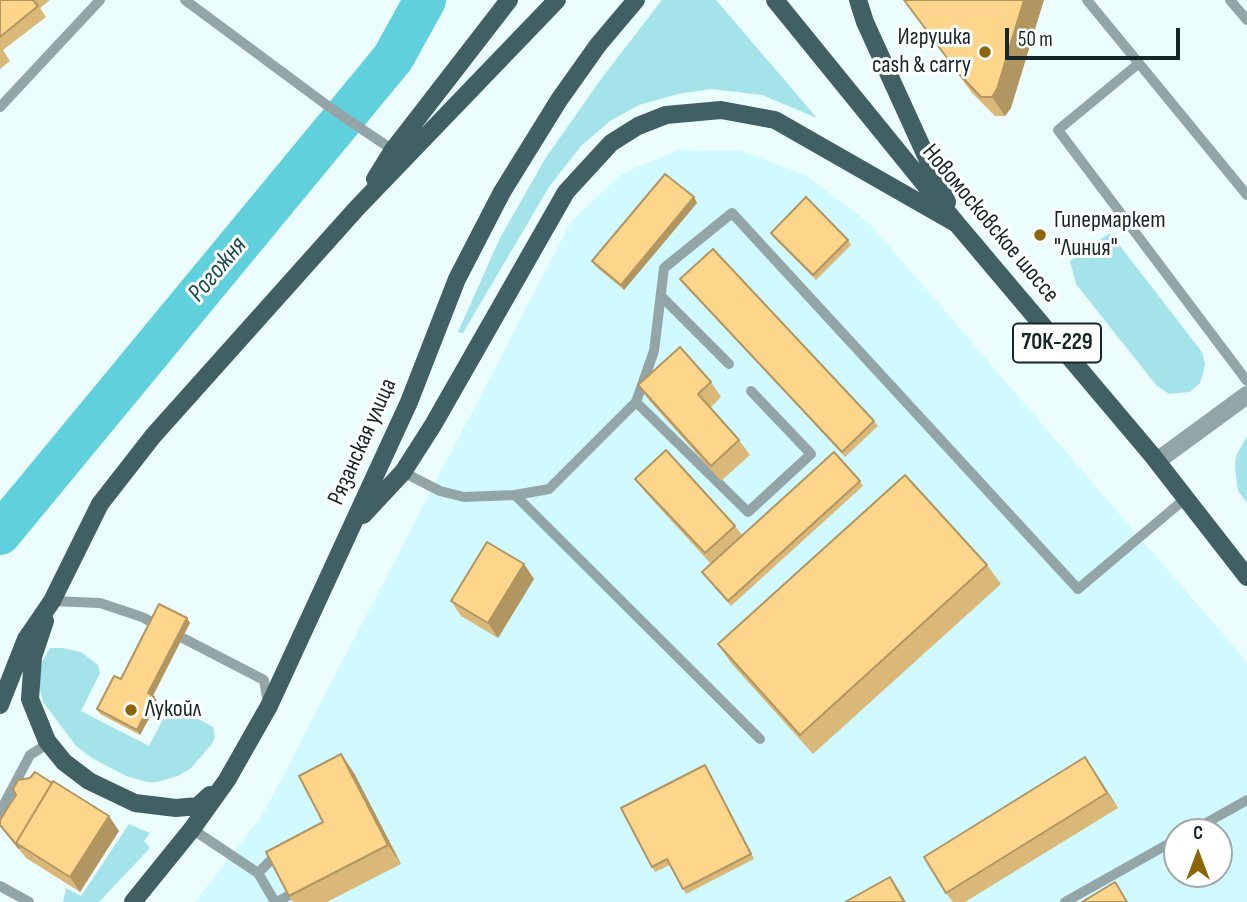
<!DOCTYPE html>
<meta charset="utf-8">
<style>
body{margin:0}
#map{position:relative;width:1247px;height:902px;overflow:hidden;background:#ecfdfe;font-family:"Sofia Sans Condensed",sans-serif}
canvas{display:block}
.north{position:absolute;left:1163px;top:818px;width:70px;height:70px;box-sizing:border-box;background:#fff;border:2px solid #a1a8a9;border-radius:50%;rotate:0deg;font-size:19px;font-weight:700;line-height:28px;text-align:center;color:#152628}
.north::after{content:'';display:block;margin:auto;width:24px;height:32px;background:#8b6506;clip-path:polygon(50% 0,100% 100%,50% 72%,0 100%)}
.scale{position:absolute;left:1005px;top:28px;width:175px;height:32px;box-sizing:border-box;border:4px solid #152628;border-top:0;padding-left:9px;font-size:21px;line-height:24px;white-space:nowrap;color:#152628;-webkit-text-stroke:5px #fff;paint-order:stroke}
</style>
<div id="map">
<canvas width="1247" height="902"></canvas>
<div class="north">С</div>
<div class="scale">50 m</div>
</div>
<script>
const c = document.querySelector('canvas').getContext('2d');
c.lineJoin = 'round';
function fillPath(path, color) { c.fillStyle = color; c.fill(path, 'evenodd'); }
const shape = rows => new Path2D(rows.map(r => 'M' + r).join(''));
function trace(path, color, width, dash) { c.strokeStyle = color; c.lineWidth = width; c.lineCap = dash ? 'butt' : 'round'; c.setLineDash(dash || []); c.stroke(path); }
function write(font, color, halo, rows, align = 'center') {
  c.font = font + ' "Sofia Sans Condensed",sans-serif'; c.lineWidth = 6; c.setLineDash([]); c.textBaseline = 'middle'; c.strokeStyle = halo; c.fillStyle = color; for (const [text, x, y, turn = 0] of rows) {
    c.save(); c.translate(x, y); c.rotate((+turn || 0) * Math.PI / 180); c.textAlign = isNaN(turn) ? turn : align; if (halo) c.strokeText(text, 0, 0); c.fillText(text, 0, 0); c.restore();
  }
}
fillPath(shape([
 [679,150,741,151,806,175,869,223,1247,662,1247,902,195,902,263,814,571,222,621,174],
 [1177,832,1219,832,1219,874,1177,874]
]), '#d0faff');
fillPath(shape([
 [662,0,716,0,817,118,762,95,711,89,678,94,639,105,610,121,581,146,549,187,463,333,458,332,500,238,545,159,601,79],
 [1110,233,1202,352,1205,364,1203,374,1200,383,1190,392,1169,394,1156,385,1076,284,1070,261],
 [1247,436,1247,503,1238,491,1235,467,1236,456],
 [50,648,62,648,81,652,98,665,100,673,81,711,149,746,171,704,213,727,215,737,212,744,191,768,178,776,157,782,147,782,126,776,92,758,76,746,43,702,39,686,40,675,42,662],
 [129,824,150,833,144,841,150,848,99,902,63,902,66,888,81,896]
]), '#a5e3ea');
trace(shape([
 [0,534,393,58,425,0]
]), '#60d0dc', 42);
trace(shape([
 [185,0,332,109,393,150],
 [1087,0,1247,195],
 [1230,0,1247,20],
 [1138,64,1058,130,1247,381],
 [0,107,100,0],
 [661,296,729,364],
 [636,402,748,512,811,454,751,391],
 [403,472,440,491,464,497,515,495,549,489,636,402,654,351,664,268,732,213,1078,589,1186,498],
 [515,495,760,739],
 [52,601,100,603,142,617,264,680,268,703],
 [0,812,30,755,49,743],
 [192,829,258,873,275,902],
 [1190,832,1247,800],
 [258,873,273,858],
 [0,886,29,902],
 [277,902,291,894],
 [1065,902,1177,839]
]), '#93a5a7', 10);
trace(shape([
 [1157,461,1247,395]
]), '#93a5a7', 18);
trace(shape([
 [775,0,957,224,1152,455,1247,577],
 [858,0,865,22,947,202],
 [375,179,393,150,509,0],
 [363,515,403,472,433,425,566,192,611,143,638,126,666,115,721,110,775,120,957,224],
 [45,621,33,657,30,699,47,741,64,762,89,781,135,803,176,808,198,806,210,795],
 [0,705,26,639,52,601,100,504,153,436,357,208,557,0],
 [133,902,192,829,227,780,269,706,409,402,457,279,502,192,559,100,598,45,636,0]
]), '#406064', 18);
fillPath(shape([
 [0,0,50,0,40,8,46,17,3,50,10,61,0,69],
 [904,0,1011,108,1005,116,995,116,972,93],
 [694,197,697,203,624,290,595,266,592,261],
 [771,233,848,240,851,245,816,280,774,238],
 [680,279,874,421,878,426,845,457],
 [711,382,721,397,710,408,739,440,750,455,721,481,648,399,638,385],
 [635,479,735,526,742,535,860,481,863,486,731,606,702,572,711,564,646,493],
 [524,564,534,579,498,638,461,616,451,601],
 [987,565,1001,584,813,754,731,663,718,644],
 [187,618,190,623,153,696,158,702,140,735,100,714,97,709,121,679],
 [341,754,354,773,401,864,327,902,293,902,289,896,323,822],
 [705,765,754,859,686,894,670,865,655,872,652,867],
 [1095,772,1118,808,965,902,953,902,946,893],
 [52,783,109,816,119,831,80,892,26,858,0,826]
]), '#dab878');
fillPath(shape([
 [1024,0,1044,0,1011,108,1005,116,992,97],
 [694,197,697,203,624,290,621,285],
 [524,564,534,579,498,638,488,623],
 [187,618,190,623,151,699,148,693],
 [154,697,158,702,140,735,137,730],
 [341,754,354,773,401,864,388,845],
 [1085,757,1095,772,1118,808,1107,793],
 [705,765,708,770,754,859,751,854],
 [109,816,119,831,80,892,70,877],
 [890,877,900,892,906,902,904,902]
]), '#b29661');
const building = shape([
 [0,0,33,0,38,6,0,37,0,0],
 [904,0,1024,0,997,89,992,97,981,97,959,74,904,0],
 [665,174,694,197,621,285,592,261,665,174],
 [806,197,848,240,813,275,771,233,806,197],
 [713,249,874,421,842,452,680,279,713,249],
 [680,347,711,382,698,394,739,440,711,466,638,385,680,347],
 [666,450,735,526,705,553,635,479,666,450],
 [834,452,860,481,728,601,702,572,834,452],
 [905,475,987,565,800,735,718,644,905,475],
 [487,542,524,564,488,623,451,601,487,542],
 [159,604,187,618,148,693,154,697,137,730,97,709,114,676,121,679,159,604],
 [341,754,388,845,289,896,266,852,323,822,299,776,341,754],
 [1085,757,1107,793,946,893,924,857,1085,757],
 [705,765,751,854,683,889,667,859,652,867,621,808,705,765],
 [35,772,52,783,16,843,19,848,0,825,0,820,16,795,13,789,18,780,30,778,35,772],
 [53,781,109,816,70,877,16,843,53,781],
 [890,877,904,902,845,902,890,877],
 [1115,882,1127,902,1082,902,1115,882]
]);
fillPath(building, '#fed68b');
trace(building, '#b29661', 2);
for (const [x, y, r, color] of [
 [985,52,7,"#8b6506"],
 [1040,235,7,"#8b6506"],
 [131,710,7,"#8b6506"]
]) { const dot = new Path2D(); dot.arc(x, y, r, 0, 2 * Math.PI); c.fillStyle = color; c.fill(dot); trace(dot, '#fff', 2.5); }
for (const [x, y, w] of [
 [1057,343,88]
]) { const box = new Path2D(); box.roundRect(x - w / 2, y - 19.5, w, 39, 5); c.fillStyle = '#fff'; c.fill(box); trace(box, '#152628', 2); }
write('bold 23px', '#152628', null, [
 ["70К-229",1057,343]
]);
write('24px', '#152628', '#fff', [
 ["Игрушка",971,38,"right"],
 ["cash & carry",971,66,"right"],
 ["Гипермаркет",1054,221],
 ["\"Линия\"",1054,249],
 ["Лукойл",145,710]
], 'left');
write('24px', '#152628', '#fff', [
 ["Новомосковское шоссе",990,224,50],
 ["Рязанская улица",363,442,-66]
]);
write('italic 26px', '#1b4d52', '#fff', [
 ["Рогожня",218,270,-50]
]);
</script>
